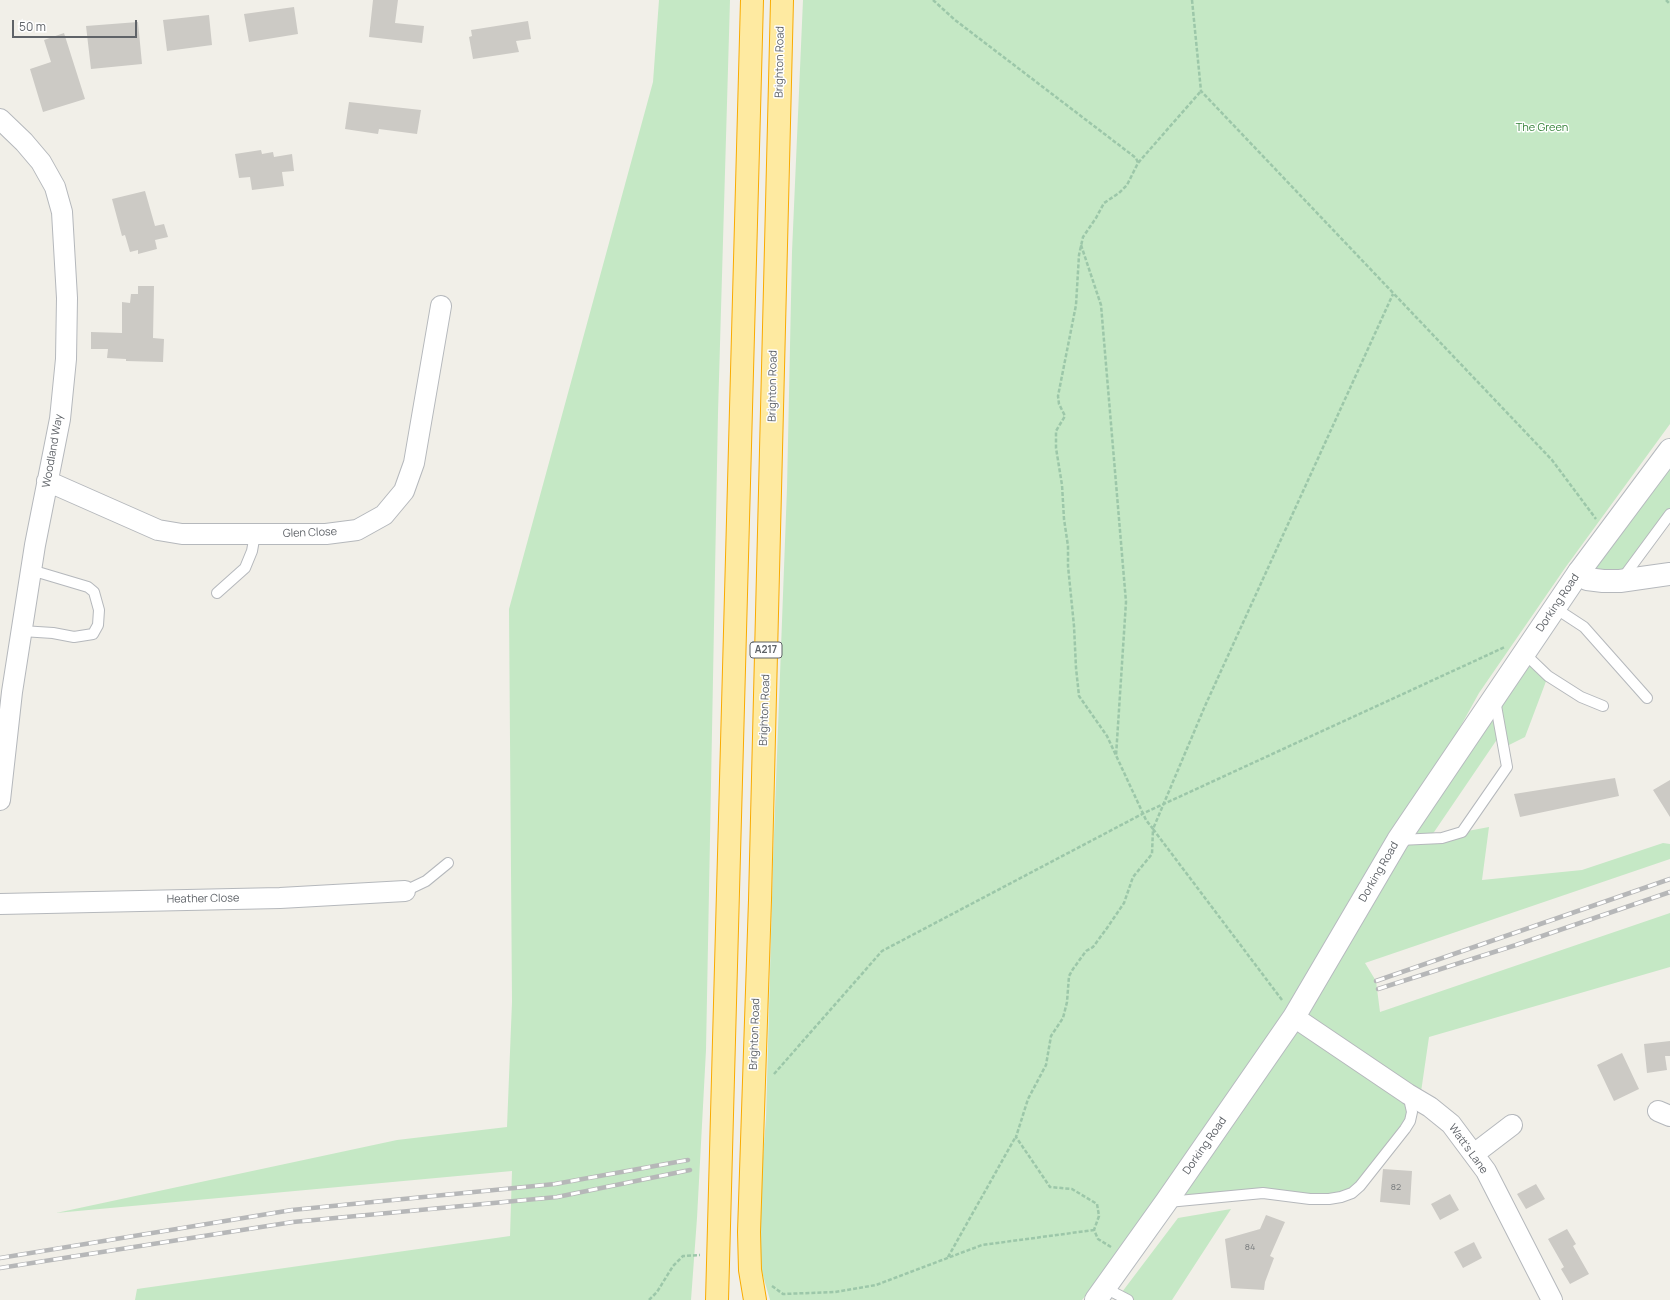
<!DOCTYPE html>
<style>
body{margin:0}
#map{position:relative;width:1670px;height:1300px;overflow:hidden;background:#f1efe8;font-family:Manrope,sans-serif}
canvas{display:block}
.scale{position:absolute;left:12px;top:20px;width:125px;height:18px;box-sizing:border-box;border:2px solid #5f6368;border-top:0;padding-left:5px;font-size:12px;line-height:14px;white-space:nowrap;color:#5f6368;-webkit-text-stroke:3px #fff;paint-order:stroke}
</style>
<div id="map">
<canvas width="1670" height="1300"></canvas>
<div class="scale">50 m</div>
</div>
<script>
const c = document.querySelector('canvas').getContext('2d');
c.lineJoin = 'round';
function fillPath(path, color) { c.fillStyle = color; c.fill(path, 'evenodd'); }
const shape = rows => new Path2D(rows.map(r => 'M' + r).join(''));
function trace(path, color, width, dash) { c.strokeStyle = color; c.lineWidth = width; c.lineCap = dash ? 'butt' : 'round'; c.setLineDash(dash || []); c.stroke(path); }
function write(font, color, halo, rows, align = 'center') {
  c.font = font + ' Manrope,sans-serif'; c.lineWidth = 3; c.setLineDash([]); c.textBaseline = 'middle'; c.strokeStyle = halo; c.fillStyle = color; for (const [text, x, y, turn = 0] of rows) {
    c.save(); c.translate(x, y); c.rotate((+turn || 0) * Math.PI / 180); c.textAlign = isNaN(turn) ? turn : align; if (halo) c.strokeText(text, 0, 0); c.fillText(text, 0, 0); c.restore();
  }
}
fillPath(shape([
 [659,0,730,0,718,413,706,1050,697,1218,691,1300,135,1300,137,1289,510,1236,512,1171,56,1213,397,1140,507,1127,512,1002,509,609,653,82],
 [803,0,1670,0,1670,424,1565,568,1479,693,1401,834,1524,653,1548,676,1525,737,1503,748,1500,735,1430,838,1489,827,1482,880,1582,870,1663,843,1670,844,1670,859,1365,963,1376,981,1380,1012,1670,913,1670,967,1429,1037,1421,1092,1408,1094,1410,1121,1346,1195,1263,1193,1166,1202,1082,1300,770,1300,756,1251,766,1118,773,861,787,488,792,252],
 [1670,451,1670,514,1620,581,1588,576],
 [1231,1209,1172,1300,1116,1300,1178,1218]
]), '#c5e8c5');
fillPath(shape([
 [373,0,398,0,395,23,424,26,422,43,369,37],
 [294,7,298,34,249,42,244,14],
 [209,15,212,45,167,51,163,20],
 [528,21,531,39,516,41,519,52,473,59,469,37,472,36,471,30],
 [138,22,142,64,91,69,86,26],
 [64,33,85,99,43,112,30,69,51,62,44,40],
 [349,102,421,110,417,134,379,129,378,134,345,129],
 [261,150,262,154,273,152,274,157,292,154,294,171,282,172,284,186,252,190,250,177,239,178,235,154],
 [145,191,155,226,164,224,168,237,155,240,157,249,138,254,138,250,130,252,125,235,122,236,112,199],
 [138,286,154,286,153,338,164,339,163,362,126,361,126,359,107,358,108,349,91,349,91,332,122,333,122,302,130,303,131,294,138,294],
 [1615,778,1619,796,1520,817,1514,794],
 [1670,780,1670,817,1653,790],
 [1670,1041,1670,1056,1665,1056,1667,1070,1647,1073,1644,1044],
 [1622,1053,1639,1089,1614,1101,1597,1065],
 [1383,1169,1412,1171,1410,1205,1380,1202],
 [1536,1184,1545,1199,1526,1209,1517,1194],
 [1450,1194,1459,1210,1440,1220,1431,1204],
 [1266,1215,1285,1222,1270,1256,1274,1258,1265,1282,1264,1290,1231,1288,1225,1239,1260,1229],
 [1567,1229,1576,1244,1573,1246,1589,1274,1570,1284,1561,1269,1564,1267,1548,1239],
 [1474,1242,1482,1258,1463,1268,1454,1252]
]), '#cccac5');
const service = shape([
 [1622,579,1670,514],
 [217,593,245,568,252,551,255,534],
 [1555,608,1584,627,1647,698],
 [22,631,53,633,74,637,93,634,98,625,99,610,94,592,88,587,31,570],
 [1524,653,1548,676,1581,697,1603,706],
 [1399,840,1442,838,1462,832,1507,767,1495,700],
 [405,891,426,881,448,863],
 [1168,1202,1263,1193,1310,1199,1329,1199,1341,1197,1352,1193,1360,1186,1405,1129,1410,1121,1412,1112,1408,1094],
 [1105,1288,1128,1300]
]);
const minor = shape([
 [0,119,24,142,41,162,55,187,62,212,67,298,66,359,60,419,35,545,12,692,0,800],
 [47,481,158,530,182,534,326,534,357,530,384,515,404,491,414,463,441,306],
 [0,904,280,898,405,891],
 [1294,1017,1408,1094,1430,1107,1451,1124,1486,1171,1552,1300],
 [1658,1111,1670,1116],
 [1474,1154,1512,1125]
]);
const tertiary = shape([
 [1579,572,1587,579,1603,581,1620,581,1670,574]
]);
const secondary = shape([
 [1096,1300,1166,1202,1294,1017,1398,840,1579,572,1670,450]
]);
const trunk = shape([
 [717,1300,752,0],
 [755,1300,750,1270,749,1232,760,900,782,0]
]);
trace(service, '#b5b8bc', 12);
trace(minor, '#b5b8bc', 22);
trace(tertiary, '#b5b8bc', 24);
trace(secondary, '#b6babf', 24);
trace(trunk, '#f9ab00', 24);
trace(shape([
 [933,0,955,20,1136,158,1138,163],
 [1192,0,1201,91,1552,460,1596,519],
 [1666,0,1670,4],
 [1081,245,1101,305,1126,602,1116,756],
 [1282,1000,1153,829,1205,706,1393,294],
 [774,1074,882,951,1144,813,1505,647],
 [1111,1247,1098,1239,1094,1230,1099,1216,1097,1204,1072,1189,1050,1187,1016,1137,1028,1099,1046,1065,1051,1036,1063,1018,1067,1002,1069,976,1073,969,1086,951,1093,947,1107,928,1124,903,1133,877,1152,854,1153,829,1146,820,1107,736,1079,696,1076,668,1074,626,1068,566,1068,546,1064,519,1062,485,1056,448,1056,431,1065,416,1059,404,1058,396,1076,305,1079,255,1083,237,1096,218,1104,203,1119,193,1127,185,1138,163,1201,91],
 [948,1257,1015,1138],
 [772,1286,783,1294,835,1292,876,1285,982,1245,1094,1230],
 [649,1300,657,1292,673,1266,683,1256,700,1255]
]), '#9cc7a9', 2.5, [4, 2]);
trace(service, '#fff', 10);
trace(minor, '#fff', 20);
trace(tertiary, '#fff', 22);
trace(secondary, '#fff', 22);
trace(trunk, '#feeaa1', 22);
const rail = shape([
 [1376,981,1670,879],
 [1378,989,1516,945,1670,892],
 [0,1258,292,1210,555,1184,688,1160],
 [0,1268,293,1222,557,1197,690,1170]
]);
trace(rail, '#b6b7b8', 4.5);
trace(rail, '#fff', 3, [9]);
write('9px', '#7a7d7f', null, [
 ["82",1396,1187],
 ["84",1250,1247]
]);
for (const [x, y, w] of [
 [766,650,32]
]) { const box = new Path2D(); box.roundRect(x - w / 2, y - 8, w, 16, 3); c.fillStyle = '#fff'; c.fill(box); trace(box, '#5f6368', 1); }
write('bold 10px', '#5f6368', null, [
 ["A217",766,650]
]);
write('11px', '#5f6368', '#fff', [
 ["Brighton Road",780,62,-89],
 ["Brighton Road",773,386,-89],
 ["Woodland Way",53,451,-80],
 ["Glen Close",310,533,-2],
 ["Dorking Road",1558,603,-56],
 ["Brighton Road",765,710,-88],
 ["Dorking Road",1379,872,-60],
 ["Heather Close",203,899,-1],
 ["Brighton Road",755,1034,-88],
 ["Dorking Road",1205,1146,-55],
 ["Watt's Lane",1468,1149,54]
]);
write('11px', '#348238', '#fff', [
 ["The Green",1542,128]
]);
</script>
